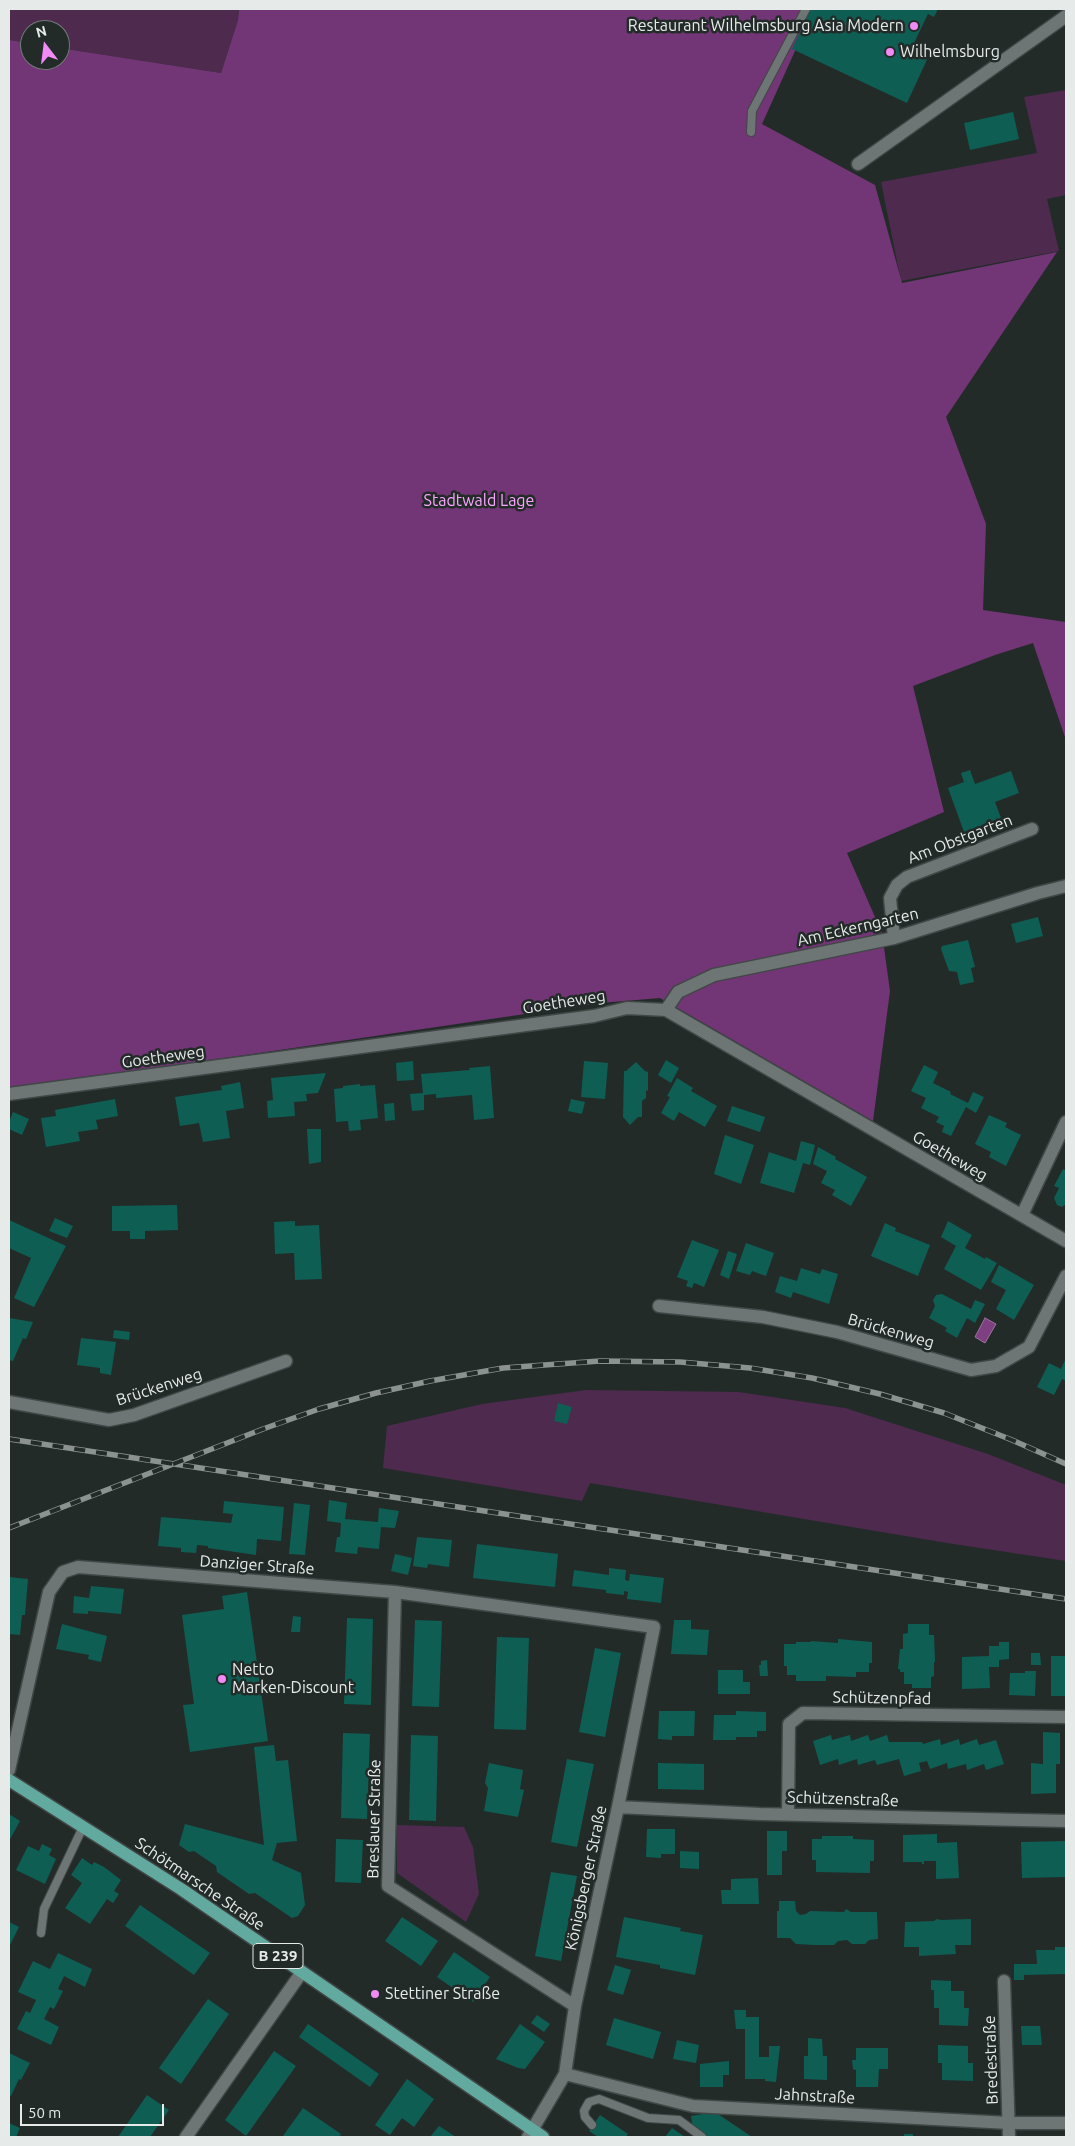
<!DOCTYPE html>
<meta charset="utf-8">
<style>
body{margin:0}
#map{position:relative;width:1075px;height:2146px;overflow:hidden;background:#232b29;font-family:Ubuntu,sans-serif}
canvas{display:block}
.frame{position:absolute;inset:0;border:10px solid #e6ebea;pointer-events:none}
.north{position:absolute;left:20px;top:20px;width:50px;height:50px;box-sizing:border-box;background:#232b29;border:1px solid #717876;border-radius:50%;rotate:345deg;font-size:14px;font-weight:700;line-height:20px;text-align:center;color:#e6ebea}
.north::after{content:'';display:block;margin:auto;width:18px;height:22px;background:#f08bf5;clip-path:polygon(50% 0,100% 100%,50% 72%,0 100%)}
.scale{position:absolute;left:20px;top:2104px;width:144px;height:22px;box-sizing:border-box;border:2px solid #e6ebea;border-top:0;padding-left:6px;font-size:15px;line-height:18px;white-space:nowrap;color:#e6ebea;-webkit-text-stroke:4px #232b29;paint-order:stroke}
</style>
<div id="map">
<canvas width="1075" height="2146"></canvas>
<div class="frame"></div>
<div class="north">N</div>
<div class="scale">50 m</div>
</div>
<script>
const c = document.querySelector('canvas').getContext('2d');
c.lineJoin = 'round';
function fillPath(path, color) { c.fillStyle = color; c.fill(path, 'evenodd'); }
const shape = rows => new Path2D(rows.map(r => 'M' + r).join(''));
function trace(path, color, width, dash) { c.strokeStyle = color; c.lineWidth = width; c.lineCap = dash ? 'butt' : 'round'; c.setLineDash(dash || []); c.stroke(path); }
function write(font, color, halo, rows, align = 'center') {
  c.font = font + ' Ubuntu,sans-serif'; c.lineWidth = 5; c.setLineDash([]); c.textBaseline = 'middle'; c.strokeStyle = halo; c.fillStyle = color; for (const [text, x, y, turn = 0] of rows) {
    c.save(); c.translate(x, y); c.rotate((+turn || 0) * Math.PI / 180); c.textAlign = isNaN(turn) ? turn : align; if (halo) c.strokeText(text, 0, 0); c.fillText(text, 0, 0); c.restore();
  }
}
fillPath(shape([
 [9,9,239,9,238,20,221,73,60,48,60,30,30,30,30,43,9,40],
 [1066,90,1066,195,1047,199,1059,251,901,281,881,182,1037,153,1024,97],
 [586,1390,739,1392,845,1408,988,1454,1066,1485,1066,1561,947,1543,590,1483,582,1501,383,1468,387,1426,482,1404],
 [397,1825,464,1827,473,1847,479,1894,466,1922,397,1873]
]), '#4d2a4e');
fillPath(shape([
 [239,9,814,9,762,124,875,185,902,283,1057,252,946,417,986,524,983,610,1066,622,1066,740,1033,643,995,655,913,686,944,812,847,853,882,933,890,991,873,1121,660,998,600,1003,150,1069,9,1087,9,40,30,43,30,60,60,60,60,48,221,73,238,20]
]), '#723575');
const water = shape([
 [985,1318,996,1324,985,1343,975,1337,985,1318]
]);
fillPath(water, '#7e4081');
trace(water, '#9d73a0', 1);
fillPath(shape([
 [811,9,938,9,934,17,928,14,914,43,931,51,907,103,792,49],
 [1013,112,1019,139,970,150,964,123],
 [970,770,975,784,1011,771,1019,793,995,802,1001,818,964,832,948,788,964,782,961,773],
 [1038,917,1043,936,1016,943,1011,924],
 [968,940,975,967,971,968,974,982,960,985,957,972,949,971,941,949,942,946],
 [666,1060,679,1068,671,1083,658,1075],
 [413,1061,414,1080,397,1081,396,1063],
 [584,1061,608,1063,605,1099,581,1097],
 [636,1062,645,1071,648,1072,648,1091,646,1090,646,1098,642,1101,642,1117,638,1117,630,1125,623,1117,624,1071,626,1071],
 [924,1065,938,1072,933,1083,951,1092,950,1094,968,1103,973,1092,984,1097,976,1113,966,1107,951,1136,942,1132,944,1126,936,1122,939,1117,921,1108,926,1098,911,1091],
 [490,1066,494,1118,474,1120,472,1095,436,1098,436,1094,424,1095,424,1110,412,1111,410,1094,423,1093,421,1074,470,1070,469,1068],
 [326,1073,318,1093,306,1094,307,1101,294,1102,295,1116,268,1118,267,1101,273,1100,271,1078],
 [677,1078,693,1088,691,1091,717,1106,705,1127,679,1112,674,1121,661,1113,670,1097,667,1096],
 [240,1082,244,1108,226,1111,230,1138,203,1142,199,1123,180,1126,175,1097,222,1090,221,1086],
 [360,1084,360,1086,375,1085,378,1118,360,1120,361,1130,349,1131,348,1121,336,1122,334,1089,343,1088,343,1086],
 [115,1099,118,1116,96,1120,98,1129,78,1132,80,1141,46,1147,41,1118,56,1116,55,1110],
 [571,1099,585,1102,582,1114,568,1111],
 [394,1103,395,1120,385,1121,384,1104],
 [732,1106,765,1117,760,1132,727,1121],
 [13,1112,29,1119,22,1135,9,1129,9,1122],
 [989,1115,1007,1123,1005,1127,1021,1135,1006,1166,989,1157,991,1152,975,1144],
 [307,1129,321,1129,321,1162,309,1164],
 [725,1135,754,1145,741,1184,714,1174],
 [801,1141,815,1145,810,1165,803,1163,794,1193,760,1183,769,1152,796,1161],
 [818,1147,836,1157,835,1159,867,1177,851,1206,832,1195,835,1190,821,1183,827,1171,813,1164],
 [1063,1169,1066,1171,1066,1204,1062,1207,1057,1205,1054,1198,1059,1188,1054,1186],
 [177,1205,178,1230,145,1231,145,1239,130,1239,130,1231,112,1231,112,1206],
 [55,1218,73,1226,67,1238,49,1231],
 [9,1220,66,1246,34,1307,14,1298,31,1258,9,1248],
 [295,1221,295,1226,319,1225,322,1279,295,1280,294,1253,275,1254,274,1222],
 [948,1221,972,1235,965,1248,985,1259,986,1257,997,1263,981,1290,944,1269,956,1246,941,1237],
 [885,1223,896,1228,895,1231,930,1245,918,1276,871,1256],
 [692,1240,719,1250,704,1287,694,1283,692,1288,686,1286,688,1281,677,1277],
 [746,1243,774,1253,766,1276,752,1271,750,1275,736,1271],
 [728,1251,737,1254,729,1279,720,1275],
 [999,1265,1034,1285,1014,1320,996,1309,1006,1290,991,1282],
 [801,1268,820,1274,822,1269,838,1274,829,1304,793,1292,791,1298,775,1292,780,1276,797,1281],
 [942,1294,971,1309,975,1300,985,1304,975,1323,967,1318,957,1338,945,1331,947,1328,929,1318,935,1306,933,1300,936,1295],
 [9,1318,33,1322,26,1339,23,1338,13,1361,9,1360],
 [114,1330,130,1332,129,1340,113,1338],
 [81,1338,116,1342,111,1375,100,1373,100,1368,77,1365],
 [1066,1358,1066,1381,1062,1379,1054,1395,1037,1387,1049,1363,1061,1369],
 [558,1403,572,1407,567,1424,554,1421],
 [329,1500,347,1503,345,1519,378,1522,379,1508,399,1511,395,1528,381,1527,379,1549,358,1547,357,1554,335,1552,337,1537,340,1537,341,1523,327,1521],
 [224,1501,284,1507,281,1541,257,1539,256,1555,208,1548,208,1546,197,1545,196,1553,181,1552,181,1548,158,1546,161,1517,231,1523,233,1514,223,1513],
 [294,1503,310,1505,305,1555,289,1554],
 [417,1537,452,1540,449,1567,428,1564,427,1568,413,1566],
 [477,1544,558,1554,555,1587,473,1578],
 [395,1554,412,1558,408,1575,391,1571],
 [609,1568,626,1570,625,1580,629,1581,630,1574,664,1578,661,1603,627,1599,628,1592,624,1591,624,1595,606,1593,606,1590,572,1586,574,1570,609,1575],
 [9,1577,28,1579,25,1615,22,1615,20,1635,9,1634],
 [91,1586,124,1589,121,1614,88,1611,88,1614,73,1613,74,1596,89,1598],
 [247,1592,268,1741,190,1752,183,1705,194,1704,182,1615,224,1609,222,1596],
 [293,1616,301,1617,300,1632,291,1632],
 [347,1618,373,1619,371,1705,344,1704],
 [415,1620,442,1621,439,1707,412,1706],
 [674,1620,691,1620,691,1629,709,1630,707,1655,671,1654],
 [62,1624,107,1636,101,1662,88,1659,89,1655,84,1654,56,1649],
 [908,1624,929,1624,929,1635,934,1635,935,1662,934,1662,934,1676,931,1677,931,1688,912,1688,912,1684,904,1684,904,1672,900,1672,900,1669,898,1669,900,1649,903,1649,903,1634,908,1633],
 [497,1637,529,1638,526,1730,494,1729],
 [838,1639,872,1642,872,1663,869,1663,869,1672,856,1672,856,1677,826,1676,826,1681,796,1681,796,1675,787,1675,787,1666,784,1666,784,1644,796,1644,796,1642,811,1642,811,1641,838,1643],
 [999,1642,1009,1642,1009,1659,999,1660,999,1667,989,1667,990,1688,962,1689,962,1657,989,1656,989,1646,999,1646],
 [595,1648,621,1653,605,1737,579,1732],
 [1031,1653,1040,1653,1041,1665,1031,1665],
 [1051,1656,1066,1656,1066,1696,1051,1696],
 [767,1660,768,1676,760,1676,759,1665,761,1665,761,1661],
 [718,1670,743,1670,743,1682,750,1682,750,1694,718,1694],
 [1025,1671,1036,1671,1035,1696,1009,1695,1010,1673,1025,1673],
 [659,1711,695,1711,694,1736,672,1736,672,1740,658,1739],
 [736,1711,766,1712,766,1731,757,1731,757,1737,736,1737,736,1740,713,1740,714,1715,736,1715],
 [1043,1732,1060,1733,1060,1764,1056,1764,1056,1793,1031,1794,1031,1763,1043,1764],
 [343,1733,370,1734,367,1819,341,1818],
 [411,1735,438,1736,436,1821,409,1820],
 [831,1735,832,1740,850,1735,851,1741,868,1735,870,1741,887,1735,889,1742,922,1742,923,1744,940,1739,941,1745,959,1739,960,1745,977,1739,979,1745,996,1740,1004,1764,986,1770,984,1764,967,1770,966,1764,948,1769,947,1763,930,1769,927,1761,919,1763,921,1771,904,1776,899,1759,877,1765,875,1760,858,1765,857,1759,839,1765,838,1759,820,1765,813,1741],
 [274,1745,276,1761,288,1760,297,1841,277,1843,272,1860,301,1873,305,1905,298,1916,292,1918,255,1893,249,1894,217,1872,216,1866,194,1851,189,1852,179,1845,185,1824,264,1845,254,1747],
 [567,1759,594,1764,577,1847,551,1842],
 [489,1763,523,1770,520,1789,524,1790,518,1817,484,1811,488,1788,485,1783],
 [658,1763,704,1764,704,1790,658,1789],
 [9,1814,20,1821,9,1841],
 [647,1829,675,1829,675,1854,661,1854,661,1858,646,1857],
 [767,1831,787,1831,787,1851,782,1851,782,1875,767,1875],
 [937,1834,937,1843,957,1842,959,1878,936,1879,936,1861,924,1861,924,1864,922,1864,922,1862,903,1862,903,1835],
 [822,1836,853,1836,853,1839,874,1840,874,1861,870,1861,870,1873,816,1872,816,1860,812,1860,812,1839,822,1839],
 [336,1839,363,1840,361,1883,335,1882],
 [1066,1841,1066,1877,1022,1878,1021,1842],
 [42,1844,52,1849,49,1855,56,1859,45,1884,16,1870,28,1846,39,1851],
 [680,1851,699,1852,699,1869,680,1868],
 [82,1858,92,1865,94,1862,104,1867,121,1880,114,1891,119,1894,113,1903,107,1899,90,1924,65,1908,82,1883,71,1875],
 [551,1872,577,1876,561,1961,535,1956],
 [758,1878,759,1904,722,1904,721,1890,731,1890,731,1879],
 [779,1901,795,1901,796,1911,800,1915,806,1914,810,1911,844,1912,846,1909,851,1912,877,1912,878,1939,869,1940,865,1944,852,1944,847,1940,838,1941,834,1945,815,1945,796,1944,790,1938,777,1938,777,1911,779,1911],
 [140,1905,210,1953,194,1975,125,1926],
 [402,1917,438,1941,421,1966,385,1941],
 [624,1917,681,1928,680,1931,703,1935,695,1975,660,1968,660,1965,616,1957],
 [937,1919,941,1920,971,1919,971,1945,955,1945,956,1954,919,1956,919,1947,904,1947,905,1922,934,1921],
 [9,1922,19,1927,9,1947],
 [1055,1947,1066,1947,1066,1974,1024,1975,1024,1980,1014,1980,1014,1964,1037,1964,1036,1950,1055,1950],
 [454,1952,490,1977,473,2002,437,1977],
 [58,1953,92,1969,85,1987,64,1976,58,1989,63,1991,54,2009,50,2007,44,2019,59,2027,51,2045,17,2029,26,2011,30,2013,36,2000,18,1992,33,1961,50,1969],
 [615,1965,631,1970,623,1995,607,1990],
 [931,1980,951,1981,951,1991,964,1991,964,2008,969,2008,968,2026,939,2025,939,2008,934,2008,934,1990,931,1990],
 [208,1999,229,2014,181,2084,159,2068],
 [734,2010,746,2010,746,2017,759,2017,759,2057,769,2057,769,2046,780,2046,776,2082,765,2081,765,2079,745,2079,745,2029,736,2029],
 [537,2015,550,2024,544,2032,531,2023],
 [614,2018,661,2032,653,2059,606,2045],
 [308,2024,379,2074,370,2087,299,2037],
 [520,2024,545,2042,525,2069,518,2068,496,2059],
 [1021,2026,1040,2026,1042,2045,1022,2045],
 [808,2038,822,2039,823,2056,827,2056,827,2080,804,2079,804,2056,808,2056],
 [677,2040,699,2045,696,2063,673,2059],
 [938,2045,968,2046,968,2063,973,2063,973,2081,942,2080,942,2063,938,2063],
 [856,2048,888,2048,888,2069,879,2069,878,2087,856,2087,856,2070,853,2069,852,2060,856,2060],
 [274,2051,296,2066,246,2136,225,2120],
 [9,2053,30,2063,21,2080,19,2079,11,2096,9,2095],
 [729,2061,729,2075,723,2075,723,2087,700,2087,700,2064],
 [407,2079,434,2099,414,2127,402,2118,390,2135,375,2125],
 [147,2095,169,2110,150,2137,118,2137],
 [303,2108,341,2134,339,2137,283,2136],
 [715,2112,752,2137,694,2137,691,2116],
 [600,2115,628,2134,626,2137,598,2137,589,2131],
 [9,2123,20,2128,16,2137,9,2137],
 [439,2126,456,2137,430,2137],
 [672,2128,685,2137,665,2137],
 [904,2134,913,2134,913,2137,904,2137]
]), '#0e5e54');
const service = shape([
 [751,132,752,111,806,9],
 [41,1933,44,1909,83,1827],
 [592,2125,585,2117,584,2111,589,2102,599,2099,648,2118,679,2120,702,2137]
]);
const minor = shape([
 [858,164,1066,16],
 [894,938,890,898,897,885,907,877,1032,829],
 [666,1010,678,992,714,975,894,938,1038,893,1066,886],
 [9,1094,594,1016,627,1008,666,1010,1066,1241],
 [1022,1215,1066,1122],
 [659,1306,763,1317,837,1332,971,1370,996,1366,1029,1347,1066,1276],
 [9,1402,109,1420,134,1415,286,1361],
 [395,1592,388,1886,575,2006],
 [9,1770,49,1592,63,1572,78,1567,395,1592,654,1627,618,1807,575,2006,565,2074,528,2137],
 [618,1807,760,1814,1066,1821],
 [788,1813,789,1724,803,1713,1066,1717],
 [1004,1981,1009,2137],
 [565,2074,693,2106,1009,2123,1066,2123],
 [186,2137,302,1972]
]);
const primary = shape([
 [9,1780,181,1889,543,2137]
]);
trace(service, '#404746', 10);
trace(minor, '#404746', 15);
trace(primary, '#404746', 15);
trace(service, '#6d7674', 8);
trace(minor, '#6d7674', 12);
trace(primary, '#62aa9f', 12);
const rail = shape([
 [9,1439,1066,1599],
 [9,1528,263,1429,319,1409,376,1393,430,1381,503,1368,600,1361,680,1362,750,1368,812,1378,880,1394,944,1413,1012,1440,1066,1464]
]);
trace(rail, '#8b9290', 5.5);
trace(rail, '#232b29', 4, [11]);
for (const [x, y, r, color] of [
 [914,26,5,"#f08bf5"],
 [890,52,5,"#f08bf5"],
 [222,1679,5,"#f08bf5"],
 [375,1994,5,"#f08bf5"]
]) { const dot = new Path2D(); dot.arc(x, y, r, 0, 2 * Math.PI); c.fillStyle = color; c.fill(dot); trace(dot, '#232b29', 2); }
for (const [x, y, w] of [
 [278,1956,50]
]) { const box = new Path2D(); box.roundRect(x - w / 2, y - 12.5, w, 25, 4); c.fillStyle = '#232b29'; c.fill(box); trace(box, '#e6ebea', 1); }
write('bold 15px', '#e6ebea', null, [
 ["B 239",278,1956]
]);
write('16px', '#e6ebea', '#232b29', [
 ["Restaurant Wilhelmsburg Asia Modern",904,26,"right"],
 ["Wilhelmsburg",900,52],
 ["Netto",232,1670],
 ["Marken-Discount",232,1688],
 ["Stettiner Straße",385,1994]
], 'left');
write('16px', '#fba5ff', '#232b29', [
 ["Stadtwald Lage",479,501]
]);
write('16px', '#e6ebea', '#232b29', [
 ["Am Obstgarten",960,839,-21],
 ["Am Eckerngarten",858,927,-13],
 ["Goetheweg",564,1002,-9],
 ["Goetheweg",163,1057,-8],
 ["Goetheweg",950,1156,30],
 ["Brückenweg",891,1331,16],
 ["Brückenweg",159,1387,-18],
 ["Danziger Straße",257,1565,4],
 ["Schützenpfad",882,1698,1],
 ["Schützenstraße",843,1799,2],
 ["Breslauer Straße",374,1819,-89],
 ["Königsberger Straße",586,1878,-78],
 ["Schötmarsche Straße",200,1884,34],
 ["Bredestraße",991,2060,-92],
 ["Jahnstraße",815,2096,3]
]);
</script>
